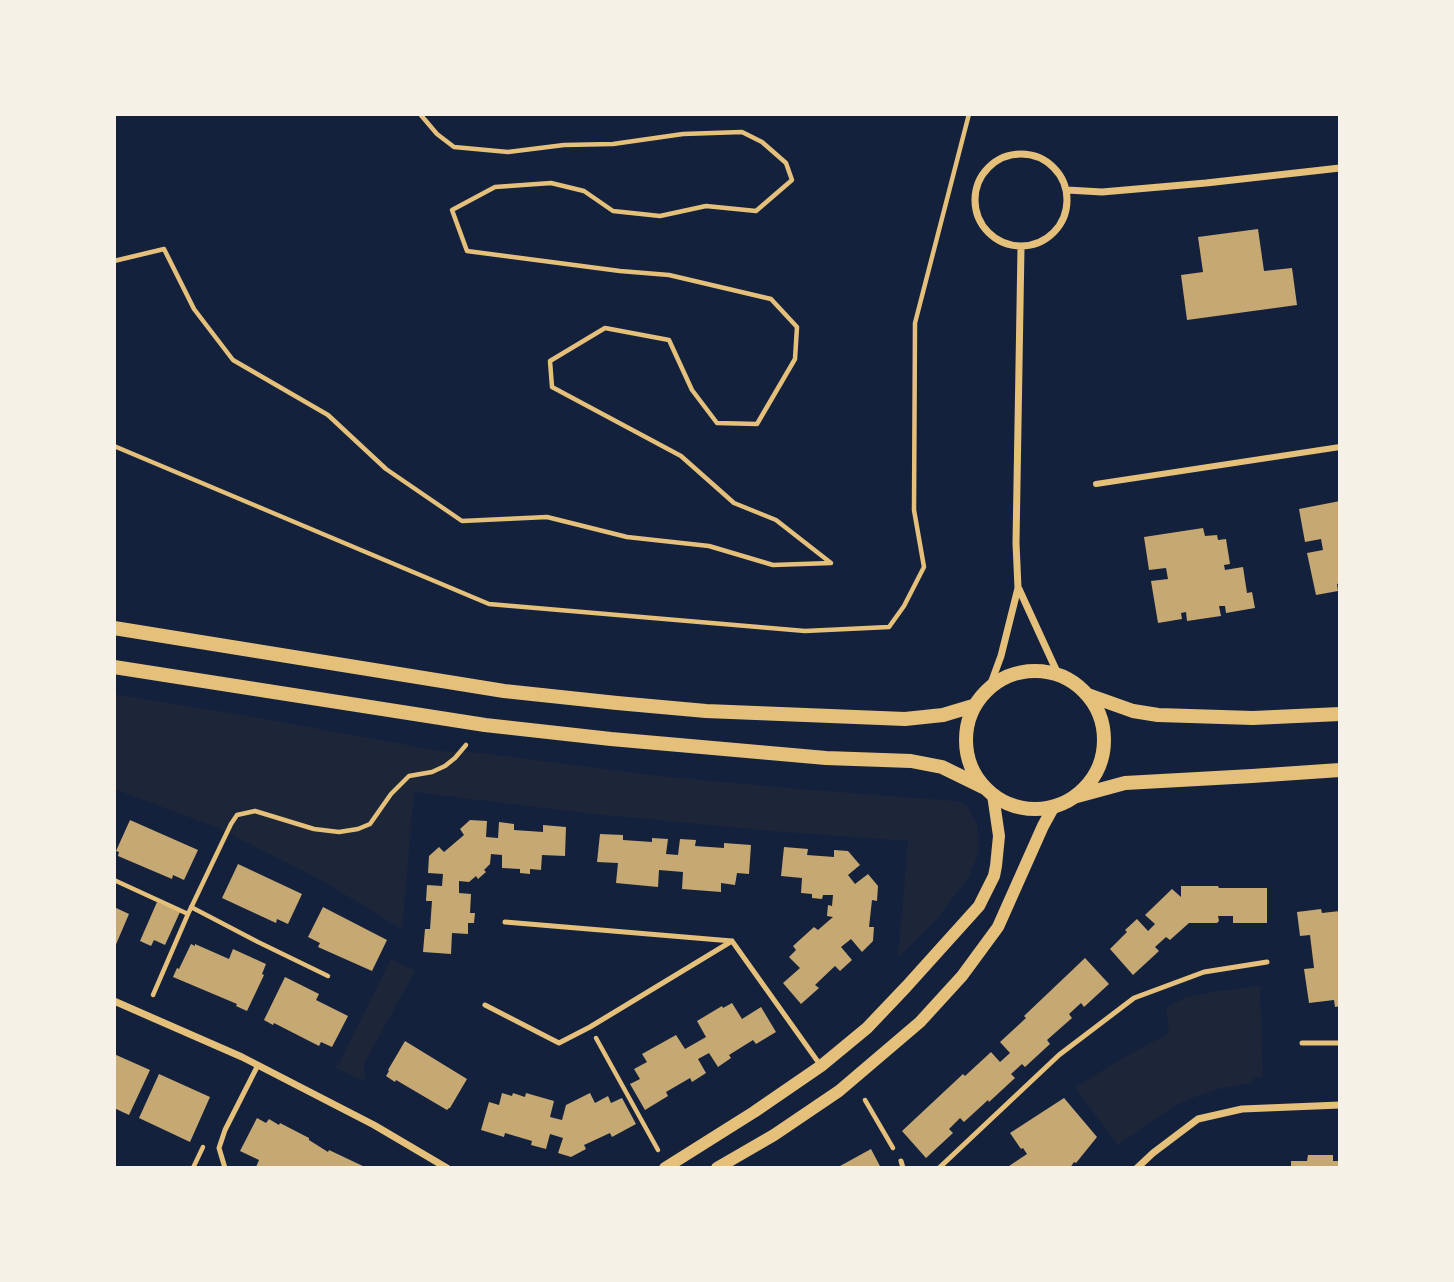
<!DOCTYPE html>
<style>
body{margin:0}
#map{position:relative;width:1454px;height:1282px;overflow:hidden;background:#14213d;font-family:"Varela Round",sans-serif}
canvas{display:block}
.frame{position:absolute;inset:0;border:116px solid #f6f1e7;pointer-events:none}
</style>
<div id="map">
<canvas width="1454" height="1282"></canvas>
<div class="frame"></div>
</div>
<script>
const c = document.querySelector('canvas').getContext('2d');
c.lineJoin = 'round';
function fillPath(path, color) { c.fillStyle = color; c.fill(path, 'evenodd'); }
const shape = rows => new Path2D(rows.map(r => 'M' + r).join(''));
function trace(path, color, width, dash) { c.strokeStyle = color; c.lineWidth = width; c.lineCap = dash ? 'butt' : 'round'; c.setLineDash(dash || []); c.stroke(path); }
fillPath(shape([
 [114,694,243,715,440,751,482,753,659,776,800,789,955,801,963,803,969,809,977,825,979,840,978,854,969,877,936,920,898,958,908,841,772,831,584,813,414,792,402,929,319,879,218,828,114,789],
 [391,959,415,971,364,1064,364,1071,366,1082,334,1067,339,1064],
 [1260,986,1263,1077,1256,1077,1250,1083,1218,1089,1189,1099,1175,1106,1118,1145,1075,1088,1119,1060,1169,1033,1166,1007,1187,997,1212,992]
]), '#1d2539');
fillPath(shape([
 [1258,229,1264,271,1292,268,1297,305,1187,320,1181,275,1203,272,1198,237],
 [1340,501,1340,583,1337,584,1338,591,1316,595,1307,553,1323,550,1321,539,1305,542,1299,509],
 [1203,528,1205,536,1217,535,1218,540,1226,539,1230,564,1224,565,1225,570,1243,567,1247,593,1252,592,1255,608,1226,613,1225,606,1219,606,1221,616,1187,621,1186,612,1181,613,1182,619,1158,623,1151,581,1168,579,1166,568,1149,570,1144,537],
 [130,820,198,850,184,880,173,875,172,879,118,856,119,852,116,851],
 [470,820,487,821,486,837,498,838,499,822,514,824,514,830,543,832,543,825,566,827,565,856,542,855,541,870,530,869,530,874,520,873,520,869,502,868,502,855,491,854,490,864,484,870,486,872,478,879,476,876,469,882,459,881,459,893,471,894,470,913,475,913,474,923,468,923,468,934,452,933,451,954,423,952,425,929,430,929,432,901,426,901,427,885,442,886,443,874,428,873,429,856,439,847,444,852,464,835,460,829],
 [600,834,623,835,623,840,652,842,652,838,668,839,666,854,678,855,680,839,696,840,695,846,724,848,724,843,751,845,749,874,737,873,735,885,721,883,721,892,682,889,683,872,659,870,658,887,616,883,618,863,597,862],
 [784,847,808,849,807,855,834,857,834,850,848,851,860,865,848,875,855,884,868,874,878,886,877,901,872,900,869,927,874,927,873,941,862,952,851,939,841,947,852,960,840,971,835,966,815,985,819,988,801,1004,783,983,800,968,789,957,796,950,793,946,814,927,818,930,833,917,827,916,828,905,832,906,833,895,823,895,822,899,812,898,812,894,801,893,802,878,781,876],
 [238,864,302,894,288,924,277,919,276,923,222,898],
 [1181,886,1218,886,1219,888,1267,888,1267,923,1233,923,1233,916,1218,916,1219,921,1217,923,1189,923,1170,940,1166,937,1155,947,1159,951,1133,975,1110,949,1127,932,1125,930,1137,919,1148,931,1155,924,1145,915,1172,889,1181,897],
 [157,902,180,912,165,945,154,940,151,946,140,941],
 [114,907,129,914,114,949],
 [323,907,387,940,372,971,318,947,320,943,308,937],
 [1321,909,1322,913,1340,911,1340,1006,1335,1007,1334,1000,1309,1003,1304,969,1314,968,1310,935,1300,936,1297,912],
 [191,944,195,946,195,944,229,959,233,949,266,964,262,974,264,975,247,1011,236,1006,237,1004,173,977,177,968,179,969],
 [1085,958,1109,984,1084,1007,1081,1003,1069,1014,1072,1018,1047,1040,1050,1044,1025,1067,1022,1064,1011,1074,1015,1078,989,1102,988,1100,964,1122,960,1118,949,1129,953,1133,926,1158,902,1131,963,1074,965,1076,991,1052,1000,1062,1010,1053,1000,1042,1026,1018,1024,1016],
 [285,977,319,994,316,1000,348,1016,332,1047,321,1042,319,1046,274,1023,273,1025,264,1020],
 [732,1003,742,1019,761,1007,776,1032,756,1044,753,1040,729,1055,731,1058,718,1067,709,1053,698,1059,706,1073,692,1082,690,1078,666,1092,668,1096,645,1110,630,1084,640,1079,634,1069,647,1062,642,1054,676,1035,685,1049,706,1037,697,1021,722,1006,723,1008],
 [405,1041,467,1079,450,1108,449,1108,447,1110,396,1080,395,1082,386,1076,389,1071,388,1070],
 [114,1054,150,1070,129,1115,114,1108],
 [159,1074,210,1097,190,1142,139,1118],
 [502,1093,512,1096,513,1093,525,1097,526,1093,554,1101,550,1117,562,1120,566,1105,590,1093,595,1103,608,1096,611,1103,622,1098,636,1124,612,1137,610,1133,584,1145,586,1149,571,1157,558,1153,563,1138,550,1134,546,1149,531,1145,532,1141,505,1133,504,1137,481,1130,489,1102,499,1105],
 [1064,1098,1097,1137,1076,1163,1074,1162,1070,1168,1006,1168,1027,1154,1023,1148,1021,1149,1010,1133],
 [257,1118,266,1123,269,1119,279,1125,280,1123,309,1138,309,1140,328,1152,329,1150,367,1168,258,1168,256,1167,259,1160,240,1151],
 [871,1149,881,1168,842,1168,840,1166],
 [1308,1155,1333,1155,1333,1161,1340,1161,1340,1168,1291,1168,1291,1161,1307,1161]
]), '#c6a872');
trace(shape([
 [114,261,164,249,194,309,233,360,328,415,386,469,462,521,547,517,627,537,709,546,773,565,831,563,776,520,734,503,681,456,552,387,550,361,605,328,669,340,692,390,717,423,757,424,795,359,797,327,771,299,669,275,620,271,467,251,452,210,495,187,551,183,584,191,613,211,660,216,706,206,756,211,792,180,786,163,762,142,742,132,683,134,613,144,564,145,508,152,454,147,437,134,420,114],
 [114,446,489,604,805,631,889,627,904,606,924,567,914,510,915,323,969,114],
 [114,880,188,914],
 [191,907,258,942,328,976],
 [153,995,188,914,231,824,237,815,255,811,314,829,339,832,358,829,370,824,391,794,409,776,432,772,445,766,455,758,466,745],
 [596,1038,658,1150],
 [865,1100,893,1148],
 [193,1168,203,1147]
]), '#e5c07b', 4.5);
trace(shape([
 [505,922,732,941,821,1066],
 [485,1005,559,1043,590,1027,732,941],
 [1302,1043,1340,1043],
 [901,1161,903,1168],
 [225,1168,219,1148,225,1130,258,1065],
 [939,1168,1059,1055,1134,998,1204,972,1267,962]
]), '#e5c07b', 5);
trace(shape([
 [1096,484,1340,447]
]), '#e5c07b', 6);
trace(shape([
 '975 200a46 46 0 1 1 92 0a46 46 0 1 1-92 0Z',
 [1067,190,1102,192,1206,183,1340,168],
 [1019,589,1058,674],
 [990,686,1001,656,1018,588,1016,543,1021,247],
 [114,1001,242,1057,374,1125,447,1168],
 [1137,1168,1153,1153,1198,1119,1242,1109,1340,1105]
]), '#e5c07b', 7);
trace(shape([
 [665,1168,754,1112,821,1066,867,1028,906,987,979,906,994,876,996,866,999,836,993,795],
 [717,1168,774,1135,839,1091,920,1022,962,976,998,927,1043,826,1054,806]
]), '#e5c07b', 12);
trace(shape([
 [114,628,504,691,617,703,706,711,905,719,943,715,973,706],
 [114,667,485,725,611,739,826,758,911,761,942,767,985,788],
 '966 740a69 69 0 1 1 138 0a69 69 0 1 1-138 0Z',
 [1088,695,1133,711,1158,715,1253,718,1340,714],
 [1077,796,1125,783,1252,776,1340,770]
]), '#e5c07b', 14);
</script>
